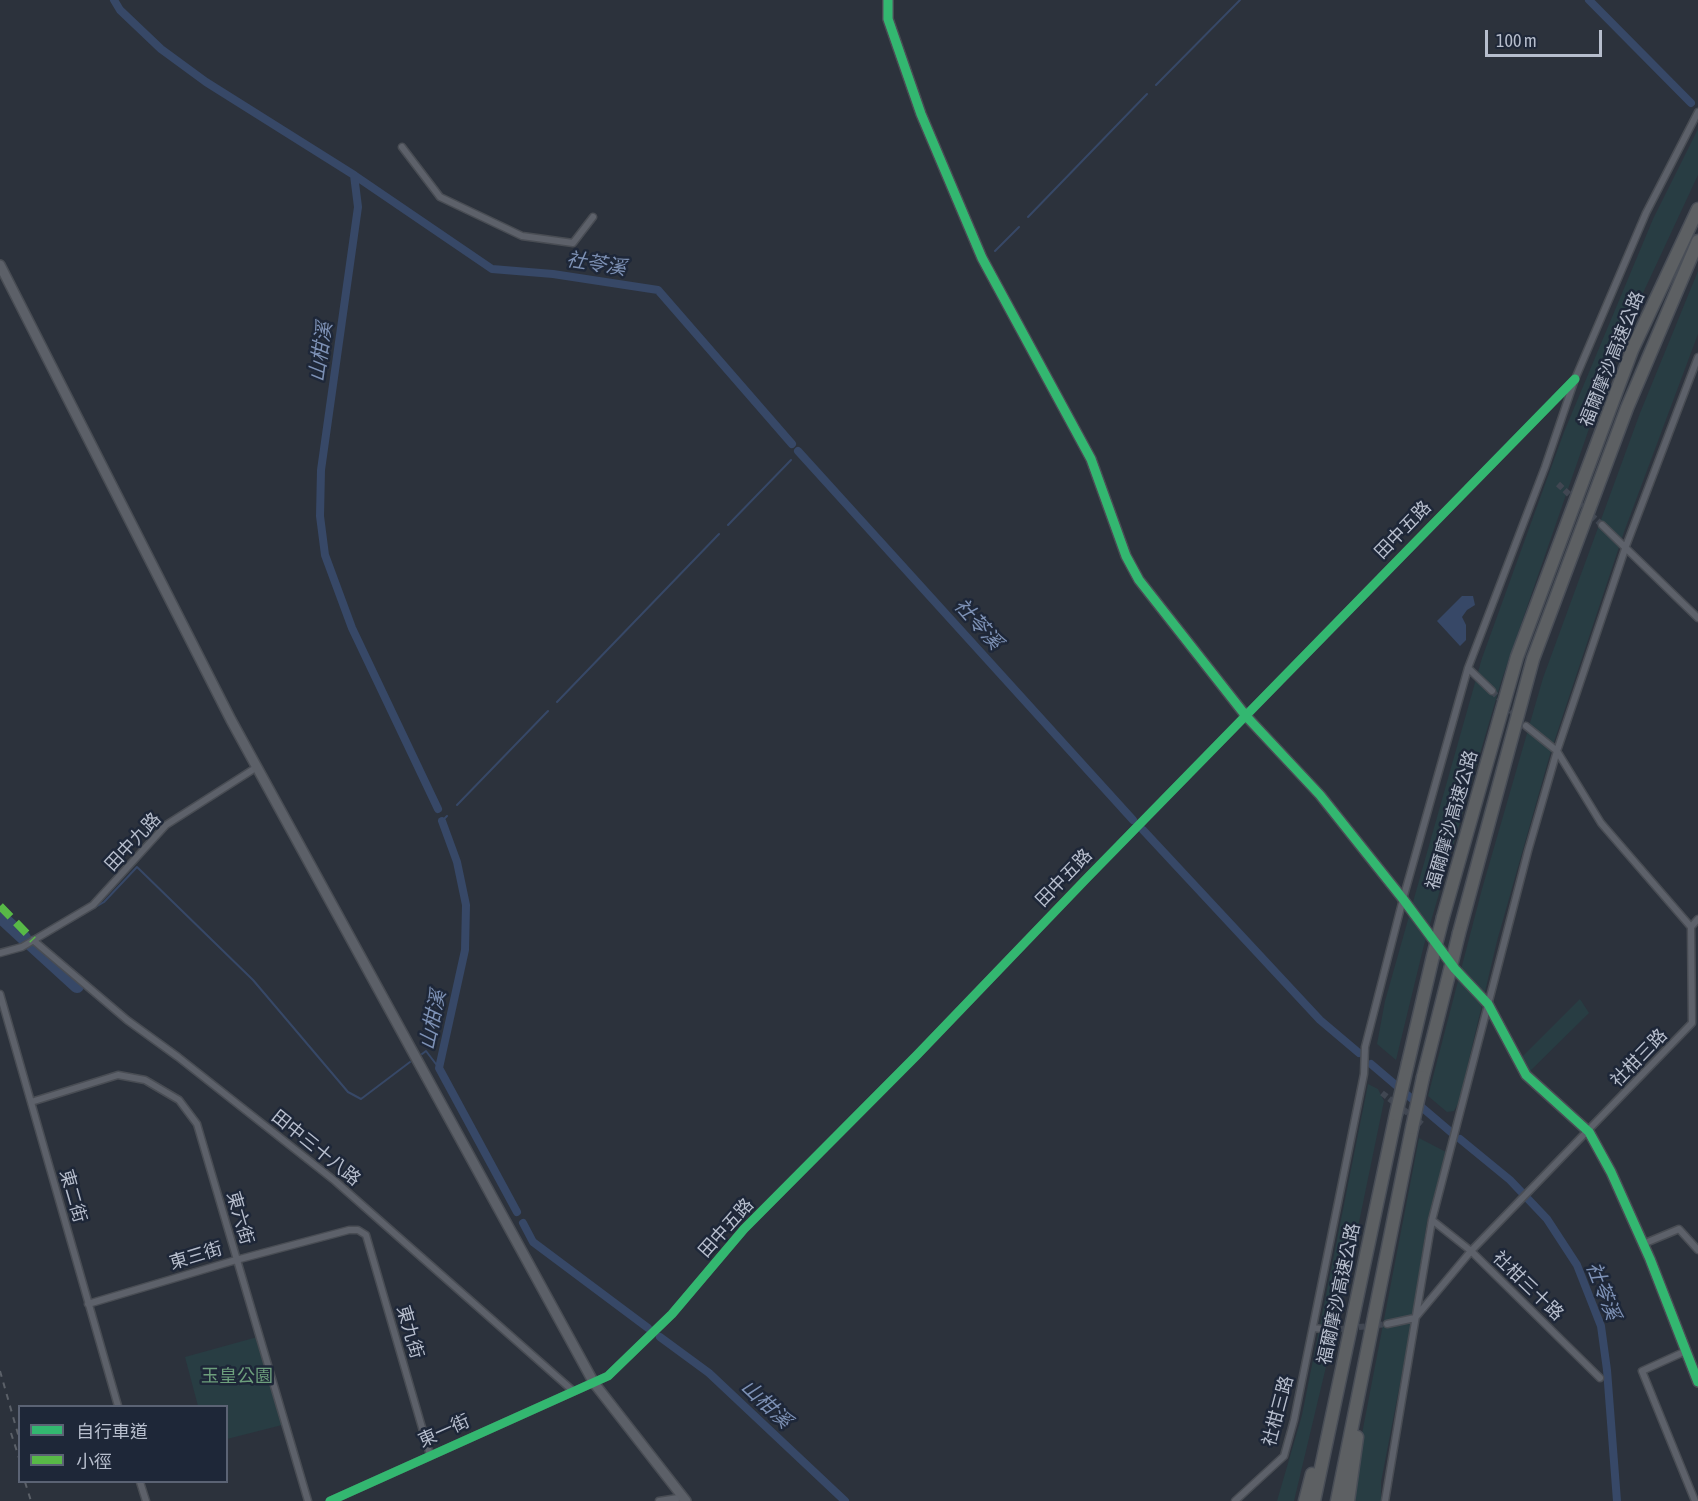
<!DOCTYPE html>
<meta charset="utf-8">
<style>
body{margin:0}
#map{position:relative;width:1698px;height:1501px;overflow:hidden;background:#2c323c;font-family:"Asap Condensed","Noto Sans TC",sans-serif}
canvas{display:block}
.legend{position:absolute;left:18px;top:1405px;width:210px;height:78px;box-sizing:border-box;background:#1e2738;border:2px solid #5b6374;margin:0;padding:8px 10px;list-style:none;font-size:18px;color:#b7becd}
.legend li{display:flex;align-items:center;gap:12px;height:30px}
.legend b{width:30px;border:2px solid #5b6374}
.scale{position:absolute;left:1485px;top:30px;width:117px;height:27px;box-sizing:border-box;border:3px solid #b7becd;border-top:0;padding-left:8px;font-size:18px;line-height:21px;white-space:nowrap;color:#b7becd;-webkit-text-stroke:4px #1e2738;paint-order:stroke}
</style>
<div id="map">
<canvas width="1698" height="1501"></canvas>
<ul class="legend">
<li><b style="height:8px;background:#33b770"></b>自行車道</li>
<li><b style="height:8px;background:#58b947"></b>小徑</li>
</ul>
<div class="scale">100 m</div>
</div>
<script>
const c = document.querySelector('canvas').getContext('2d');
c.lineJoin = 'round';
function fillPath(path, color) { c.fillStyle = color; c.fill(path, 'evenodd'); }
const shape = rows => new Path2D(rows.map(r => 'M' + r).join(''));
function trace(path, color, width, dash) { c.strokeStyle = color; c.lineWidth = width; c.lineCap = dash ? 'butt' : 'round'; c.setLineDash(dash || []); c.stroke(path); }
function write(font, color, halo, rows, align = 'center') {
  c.font = font + ' "Asap Condensed","Noto Sans TC",sans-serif'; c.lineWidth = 5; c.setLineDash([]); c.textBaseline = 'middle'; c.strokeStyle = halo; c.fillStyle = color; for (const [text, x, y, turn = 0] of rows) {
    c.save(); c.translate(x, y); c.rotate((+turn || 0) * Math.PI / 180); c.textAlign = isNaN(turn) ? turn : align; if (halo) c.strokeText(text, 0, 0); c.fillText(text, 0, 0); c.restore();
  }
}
fillPath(shape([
 [1698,129,1698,175,1616,351,1501,682,1424,945,1396,1060,1377,1044,1385,1001,1482,658,1564,432,1653,219],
 [1698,271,1698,334,1624,532,1551,751,1497,941,1459,1102,1454,1111,1447,1112,1428,1096,1482,889,1543,678,1640,413],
 [1580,999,1589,1013,1526,1075,1517,1062],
 [1368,1084,1378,1089,1384,1101,1350,1266,1294,1501,1277,1501,1302,1415],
 [1419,1138,1446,1152,1427,1222,1411,1327,1381,1482,1381,1501,1349,1501],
 [261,1336,286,1424,227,1439,226,1406,198,1406,185,1357]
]), '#283d43');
fillPath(shape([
 [1462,596,1473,596,1475,605,1467,610,1462,617,1466,625,1466,640,1460,646,1437,621]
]), '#374867');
trace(shape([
 [1156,85,1240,0],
 [1028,217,1147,94],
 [995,251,1019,227],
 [798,452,799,451],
 [728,525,791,460],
 [557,702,719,534],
 [457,805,548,711],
 [442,821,447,816],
 [67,924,104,902,137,867,253,980,348,1092,361,1099,410,1062],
 [422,1054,426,1051,439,1068]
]), '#374867', 2);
trace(shape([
 [114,0,120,10,161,49,206,82,354,175,492,269,553,274,658,290,792,444],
 [1589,0,1691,103],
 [354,175,358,207,321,470,320,516,325,555,352,628,438,809],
 [798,451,1133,820],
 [442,821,457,862,466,905,465,950,439,1068,517,1212],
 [1143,830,1320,1020,1359,1053],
 [1371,1064,1452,1133],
 [1460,1139,1510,1180,1547,1219,1577,1265,1601,1326,1607,1370,1617,1501],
 [523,1223,533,1242,648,1328],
 [660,1337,709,1373,845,1501]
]), '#374867', 8);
trace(shape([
 [0,916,24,938],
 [31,944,77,986]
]), '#374867', 14);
trace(shape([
 [1558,484,1602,525],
 [1492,691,1526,726],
 [1382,1093,1422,1124],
 [1332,1330,1387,1324]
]), '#414752', 6, [6, 3]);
const street = shape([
 [402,147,440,197,522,236,573,243,593,217],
 [1602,525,1698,618],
 [1468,668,1492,691],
 [1526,726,1557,751,1601,823,1691,927],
 [33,940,127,1020,178,1057,335,1181,572,1390],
 [0,953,22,947,93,905,166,825,257,767],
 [0,994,118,1406],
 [31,1102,118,1075,145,1080,179,1100,197,1124,308,1501],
 [1432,1220,1471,1251,1600,1378],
 [1643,1244,1679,1229,1698,1250],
 [88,1304,236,1260,349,1230,358,1230,366,1235,430,1455],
 [1387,1324,1415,1318,1471,1251,1692,1023,1691,927,1698,919],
 [1313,1328,1332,1330],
 [1686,1351,1642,1371,1695,1501],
 [140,1482,146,1501],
 [330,1501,608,1376,672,1314,744,1229,917,1055,1087,878,1575,379],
 [659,1501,684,1497],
 [1235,1501,1284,1456,1294,1420,1364,1074,1365,1047,1403,899,1468,668,1545,467,1575,379,1646,213,1698,112],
 [1385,1501,1432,1220,1528,851,1557,751,1626,546,1698,357]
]);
const secondary = shape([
 [888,0,888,19,921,114,982,258,1091,459,1126,556,1139,580,1246,716,1320,795,1403,899,1455,969,1488,1004,1526,1075,1589,1132,1611,1172,1650,1259,1698,1382],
 [0,265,231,720,594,1383,686,1501]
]);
const highway = shape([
 [1443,917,1517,657,1632,350,1698,209],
 [1459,933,1533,659,1627,408,1698,241],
 [1408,1063,1433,956],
 [1423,1077,1449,974],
 [1305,1501,1312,1474],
 [1314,1501,1396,1114],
 [1337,1501,1412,1128],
 [1348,1501,1357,1437]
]);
trace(street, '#494d54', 9);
trace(secondary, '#494d54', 12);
trace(highway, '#494e57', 15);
trace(street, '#5d616a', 6);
trace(secondary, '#5c6068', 9);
trace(highway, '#5d6063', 12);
trace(shape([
 [0,1371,20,1441],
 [11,1433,20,1461],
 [25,1482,31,1501]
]), '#5b6068', 2, [6, 6]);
const highwayBridge = shape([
 [1433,956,1443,917],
 [1449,974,1459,933],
 [1396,1114,1408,1063],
 [1412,1128,1423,1077]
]);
trace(highwayBridge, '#494e57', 15, []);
trace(highwayBridge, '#5d6063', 12);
trace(shape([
 [0,906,33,940]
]), '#58b947', 8, [15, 8]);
trace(shape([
 [888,0,888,19,921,114,982,258,1091,459,1126,556,1139,580,1246,716,1320,795,1403,899,1455,969,1488,1004,1526,1075,1589,1132,1611,1172,1650,1259,1698,1382],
 [330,1501,608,1376,672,1314,744,1229,917,1055,1087,878,1575,379]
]), '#33b770', 9);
write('18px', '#b7becd', '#1e2738', [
 ["福爾摩沙高速公路",1612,359,-68],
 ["田中五路",1403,530,-46],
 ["福爾摩沙高速公路",1452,820,-74],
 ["田中九路",133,842,-47],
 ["田中五路",1064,878,-46],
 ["社柑三路",1639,1058,-46],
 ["田中三十八路",316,1148,39],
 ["東二街",73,1196,74],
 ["東六街",240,1218,74],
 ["田中五路",726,1228,-48],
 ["東三街",196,1256,-17],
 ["社柑三十路",1528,1286,44],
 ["福爾摩沙高速公路",1339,1294,-78],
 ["東九街",410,1332,74],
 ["社柑三路",1278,1411,-75],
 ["東一街",444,1431,-24]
]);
write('18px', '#6d9f7c', '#1e2738', [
 ["玉皇公園",237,1376]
]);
write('italic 20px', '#7d91b5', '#1e2738', [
 ["社苓溪",596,264,9],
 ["山柑溪",321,352,-82],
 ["社苓溪",978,624,48],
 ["山柑溪",433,1020,-78],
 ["社苓溪",1603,1291,69],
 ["山柑溪",766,1404,43]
]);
</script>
